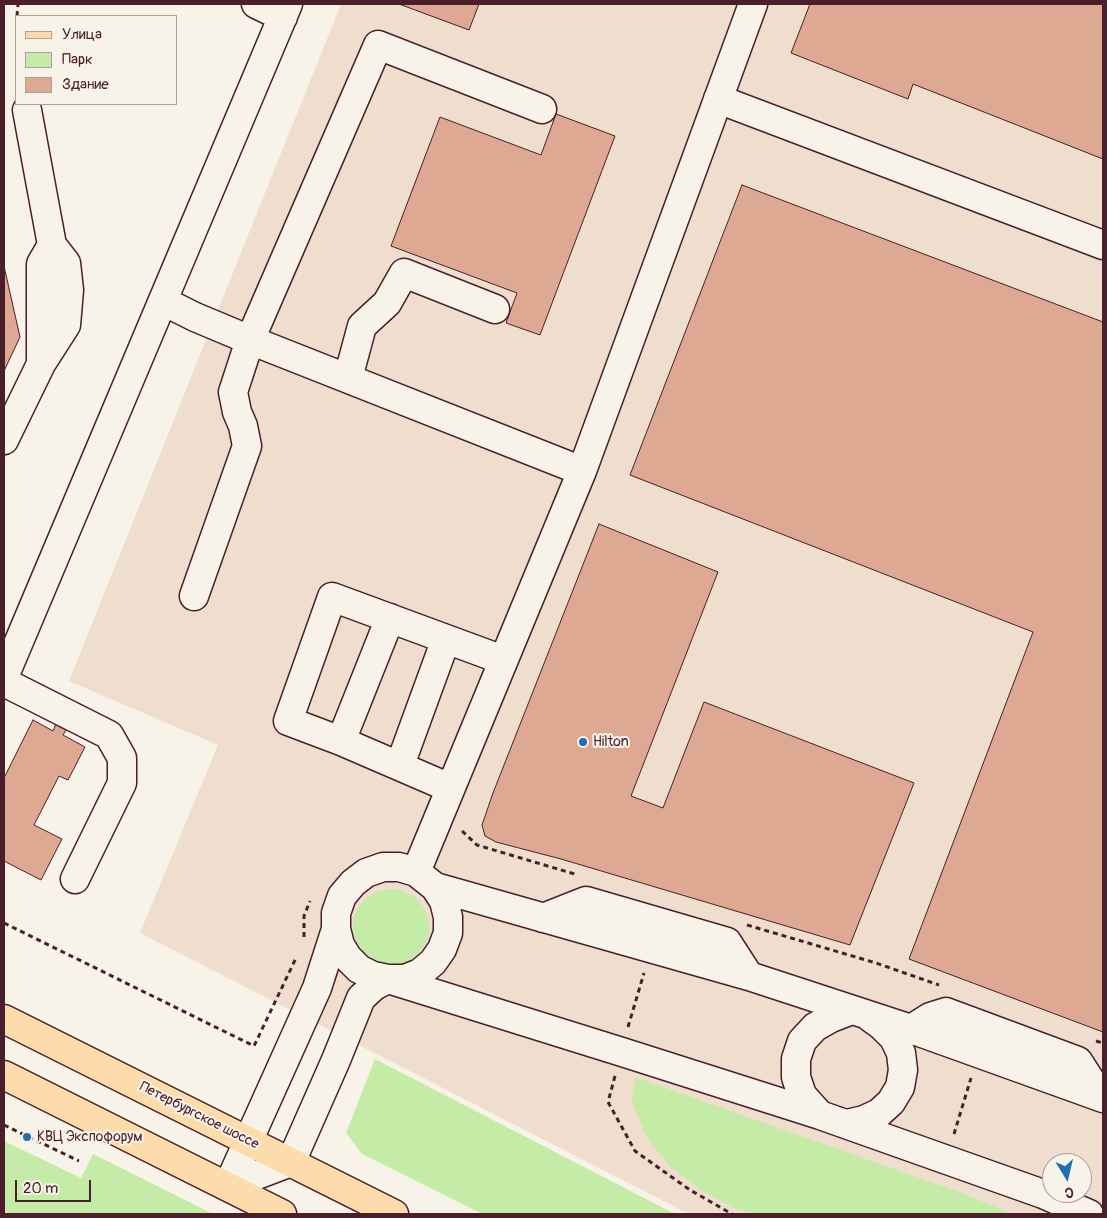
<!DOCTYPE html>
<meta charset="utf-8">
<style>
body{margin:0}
#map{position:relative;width:1107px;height:1218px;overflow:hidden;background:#f7f3e8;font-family:Pangolin,sans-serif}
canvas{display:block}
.frame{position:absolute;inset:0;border:5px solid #4a1f2b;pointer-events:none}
.legend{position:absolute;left:15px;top:15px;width:162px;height:90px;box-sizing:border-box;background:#f7f3e8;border:1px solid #b29e9c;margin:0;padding:6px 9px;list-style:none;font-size:15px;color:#4a1f2b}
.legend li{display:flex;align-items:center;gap:10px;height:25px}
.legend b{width:25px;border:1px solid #b29e9c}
.north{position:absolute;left:1042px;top:1153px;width:50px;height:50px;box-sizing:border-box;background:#f7f3e8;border:1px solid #b29e9c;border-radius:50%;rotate:171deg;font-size:14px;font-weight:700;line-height:20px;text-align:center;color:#4a1f2b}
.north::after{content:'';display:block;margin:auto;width:18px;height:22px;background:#1f6fb2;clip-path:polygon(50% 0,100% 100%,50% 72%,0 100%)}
.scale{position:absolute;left:15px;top:1180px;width:76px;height:22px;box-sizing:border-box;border:2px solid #4a1f2b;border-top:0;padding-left:6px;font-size:15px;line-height:18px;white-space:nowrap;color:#4a1f2b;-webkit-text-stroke:4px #f7f3e8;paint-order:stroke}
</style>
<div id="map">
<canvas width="1107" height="1218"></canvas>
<div class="frame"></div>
<ul class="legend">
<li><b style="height:6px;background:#fddcac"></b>Улица</li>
<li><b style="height:14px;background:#c5eca7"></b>Парк</li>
<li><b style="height:14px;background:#dda992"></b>Здание</li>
</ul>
<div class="north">С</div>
<div class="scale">20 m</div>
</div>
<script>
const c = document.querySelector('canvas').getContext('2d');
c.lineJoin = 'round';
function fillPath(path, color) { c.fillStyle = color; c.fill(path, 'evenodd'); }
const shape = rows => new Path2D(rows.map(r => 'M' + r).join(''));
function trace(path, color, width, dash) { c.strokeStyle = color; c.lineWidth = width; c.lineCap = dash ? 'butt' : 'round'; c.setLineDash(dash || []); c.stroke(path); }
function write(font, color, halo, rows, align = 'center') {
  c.font = font + ' Pangolin,sans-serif'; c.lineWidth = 4; c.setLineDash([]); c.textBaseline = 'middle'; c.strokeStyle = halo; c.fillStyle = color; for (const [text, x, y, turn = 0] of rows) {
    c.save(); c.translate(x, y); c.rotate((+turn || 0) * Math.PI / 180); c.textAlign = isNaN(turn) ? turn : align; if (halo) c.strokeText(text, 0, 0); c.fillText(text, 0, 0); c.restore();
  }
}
fillPath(shape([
 [341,4,1103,4,1103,1214,689,1214,140,933,218,745,69,681],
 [1052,1163,1082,1163,1082,1193,1052,1193]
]), '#efddce');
fillPath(shape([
 '353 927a38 38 0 1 1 76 0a38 38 0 1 1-76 0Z',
 [375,1059,675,1214,482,1214,362,1154,346,1133],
 [635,1077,959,1192,1013,1214,754,1214,736,1209,702,1191,669,1165,646,1136,632,1101],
 [4,1141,81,1178,93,1154,213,1214,4,1214]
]), '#c5eca7');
const building = shape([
 [399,4,479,4,469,30,399,4],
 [810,4,1103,4,1103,159,913,84,908,99,791,53,810,4],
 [556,114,615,136,540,335,506,323,517,293,391,246,440,117,541,155,556,114],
 [742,185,1103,322,1103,1032,909,959,1033,632,630,475,742,185],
 [4,266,20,337,4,371,4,266],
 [599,524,718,572,631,796,663,808,704,702,914,783,850,945,561,859,496,842,485,836,482,825,493,793,599,524],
 [33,720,53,731,56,724,66,730,63,735,85,747,68,780,59,776,34,825,62,839,41,880,4,861,4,778,33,720]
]);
fillPath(building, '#dda992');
trace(building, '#4a1f2b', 1);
const minor = shape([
 [256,4,283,17],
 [718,99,1103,245],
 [27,110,52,245,41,264,41,364],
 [163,301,195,317,250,340,582,471],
 [348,378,362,326,387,303,404,273,495,309],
 [4,440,41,364,66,325,69,290,66,263,52,245],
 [194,596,247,446,243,426,237,412,233,392,250,340,378,45,542,109],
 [4,677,288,4],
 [4,682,109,735,122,758,122,783,75,879],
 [341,741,390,618],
 [400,765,446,639],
 [450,788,341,741,288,721,332,597,503,660],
 [416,872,582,471,753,4],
 [435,887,749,976,911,1029,1103,1098],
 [543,918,586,901,727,942,749,976],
 [911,1029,930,1017,946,1012,1078,1061,1101,1097],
 [820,1115,802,1095,796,1077,796,1059,802,1041,815,1027,831,1018,852,1010],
 [847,1124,864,1120,879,1113,891,1102,900,1087,903,1070,901,1053,894,1038,882,1026,871,1018],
 [228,1186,291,1162,336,1060,361,998,374,986,388,979,405,979,420,973,433,962,442,949,448,933,448,917,444,901,435,887,416,872,399,867,383,867,366,873,353,883,342,896,336,913,336,929,340,945,348,958,359,969,373,976,388,979,622,1052,820,1115,1043,1194,1089,1214],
 [228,1186,317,988,336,929]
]);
const major = shape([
 [4,1019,394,1214],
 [4,1075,282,1214]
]);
trace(minor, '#4a1f2b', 31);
trace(major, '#4a1f2b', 31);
trace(shape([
 [17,16,18,4],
 [462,831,477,845,578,875],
 [4,923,254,1046,296,958],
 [747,925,876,963,939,985],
 [304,937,304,916,310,901],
 [628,1027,644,973],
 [1096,1041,1103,1043],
 [615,1076,608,1102,635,1151,690,1190,732,1214],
 [4,1125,79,1161],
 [954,1134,971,1078]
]), '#4a1f2b', 3, [5, 4]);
trace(minor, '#f7f3e8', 28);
trace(major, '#fddcac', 28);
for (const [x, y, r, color] of [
 [583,742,5,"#1f6fb2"],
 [27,1137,5,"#1f6fb2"]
]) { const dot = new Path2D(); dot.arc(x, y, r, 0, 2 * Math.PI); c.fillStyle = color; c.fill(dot); trace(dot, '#f7f3e8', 2); }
write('14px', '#4a1f2b', '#f7f3e8', [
 ["Hilton",593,742],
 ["КВЦ Экспофорум",37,1137]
], 'left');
write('14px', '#4a1f2b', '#f7f3e8', [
 ["Петербургское шоссе",199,1116,27]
]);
</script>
